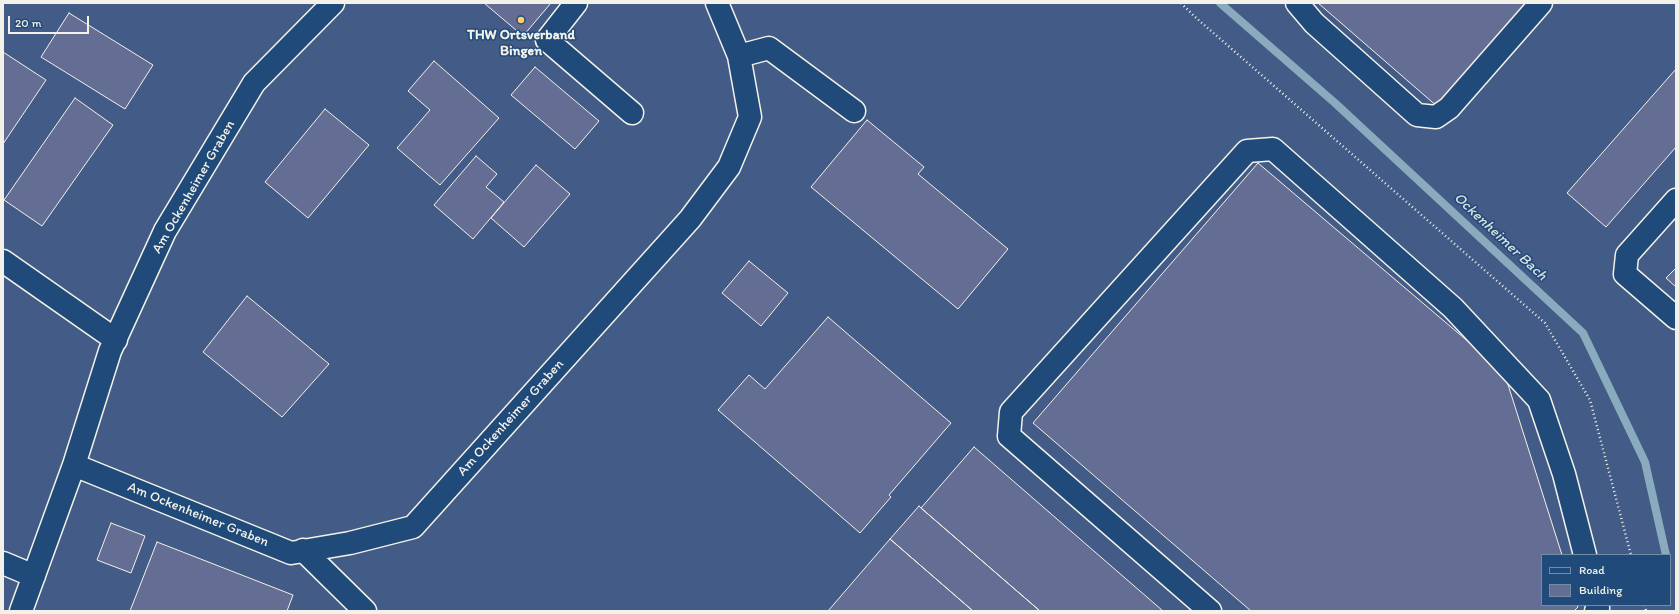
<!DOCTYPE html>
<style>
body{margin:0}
#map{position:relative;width:1679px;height:614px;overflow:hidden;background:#2d517f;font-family:Itim,sans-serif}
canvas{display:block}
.frame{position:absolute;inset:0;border:4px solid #f4f1e8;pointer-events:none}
.legend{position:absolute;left:1541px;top:554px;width:130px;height:52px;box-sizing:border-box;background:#1f4a7a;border:1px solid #748da6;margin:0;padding:5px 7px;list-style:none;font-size:12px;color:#f4f1e8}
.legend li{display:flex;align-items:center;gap:8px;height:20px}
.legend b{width:20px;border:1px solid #748da6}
.scale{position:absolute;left:8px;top:16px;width:81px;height:18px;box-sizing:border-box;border:2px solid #f4f1e8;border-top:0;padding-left:5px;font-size:12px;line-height:14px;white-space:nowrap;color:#f4f1e8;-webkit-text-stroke:3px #1f4a7a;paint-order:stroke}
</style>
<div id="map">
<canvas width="1679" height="614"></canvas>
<div class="frame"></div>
<ul class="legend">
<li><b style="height:5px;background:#1f4a7a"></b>Road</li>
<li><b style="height:11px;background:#646d94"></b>Building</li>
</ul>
<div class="scale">20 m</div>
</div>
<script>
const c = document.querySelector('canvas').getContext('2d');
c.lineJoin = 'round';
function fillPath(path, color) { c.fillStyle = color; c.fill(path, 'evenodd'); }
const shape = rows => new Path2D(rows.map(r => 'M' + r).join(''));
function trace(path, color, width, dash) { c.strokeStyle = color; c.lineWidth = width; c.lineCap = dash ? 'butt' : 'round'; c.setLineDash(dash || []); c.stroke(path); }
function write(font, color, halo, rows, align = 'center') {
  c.font = font + ' Itim,sans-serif'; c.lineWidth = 3; c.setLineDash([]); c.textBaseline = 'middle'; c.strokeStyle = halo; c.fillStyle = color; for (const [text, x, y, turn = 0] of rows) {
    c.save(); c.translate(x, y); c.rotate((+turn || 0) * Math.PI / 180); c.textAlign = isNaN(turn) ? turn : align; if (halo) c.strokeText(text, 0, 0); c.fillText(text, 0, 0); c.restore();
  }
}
fillPath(shape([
 [3,3,1676,3,1676,611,3,611],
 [1542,555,1670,555,1670,605,1542,605]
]), '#425c87');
trace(shape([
 [1220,3,1335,103,1583,333,1645,462,1666,555]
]), '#8aaabd', 8);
const building = shape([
 [484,3,551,3,523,36,484,3],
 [1318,3,1530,3,1439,108,1318,3],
 [69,13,153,65,125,109,41,57,69,13],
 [3,52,46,80,3,144,3,52],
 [434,61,499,118,440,185,397,148,430,110,408,91,434,61],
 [535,67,599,121,575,149,511,95,535,67],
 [1676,69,1676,147,1606,227,1567,193,1676,69],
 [75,98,113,125,42,226,4,200,75,98],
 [325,109,369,145,308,218,265,182,325,109],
 [867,120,924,167,918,174,1008,249,958,309,811,187,867,120],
 [476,156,497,174,486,187,504,202,473,239,434,205,476,156],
 [1258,163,1504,372,1562,555,1542,555,1542,605,1577,605,1578,607,1574,611,1251,611,1033,423,1258,163],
 [536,165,570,194,524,247,491,218,536,165],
 [749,261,788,293,761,326,722,293,749,261],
 [1676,268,1676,287,1666,278,1676,268],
 [247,296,329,364,282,417,203,352,247,296],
 [828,317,951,423,889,495,891,497,860,533,718,410,749,375,765,389,828,317],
 [974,447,1163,611,1040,611,921,508,974,447],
 [919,506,921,508,1040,611,973,611,890,539,919,506],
 [111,523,145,536,131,573,97,560,111,523],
 [890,539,973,611,828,611,890,539],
 [157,542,293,595,287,611,130,611,157,542]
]);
fillPath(building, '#646d94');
trace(building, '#f4f1e8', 1);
const minor = shape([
 [576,3,547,40,632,113],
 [1297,3,1314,23,1417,115,1436,117,1449,108,1541,3],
 [739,56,769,48,854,111],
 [1676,200,1627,255,1625,274,1676,318],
 [3,261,116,340],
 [74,465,291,553,350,543,413,527,690,219,729,167,750,117,739,56,717,3],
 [303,550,365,611],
 [3,563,34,576],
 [21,611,74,465,110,351,165,231,254,83,333,3],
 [1210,611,1009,436,1011,412,1247,151,1273,149,1453,308,1539,400,1564,474,1585,555],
 [1596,611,1598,608,1597,605]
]);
trace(minor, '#f4f1e8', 25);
trace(shape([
 [1181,3,1194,16,1545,323,1590,400,1631,555],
 [1645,605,1646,611]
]), '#f4f1e8', 2.5, [1, 3]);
trace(minor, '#1f4a7a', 22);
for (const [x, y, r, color] of [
 [521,20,4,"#ffd166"]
]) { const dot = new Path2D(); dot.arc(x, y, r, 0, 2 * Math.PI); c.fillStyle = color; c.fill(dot); trace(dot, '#1f4a7a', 1.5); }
write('bold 14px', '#f4f1e8', '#1f4a7a', [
 ["THW Ortsverband",521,35],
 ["Bingen",521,51]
]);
write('14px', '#f4f1e8', '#1f4a7a', [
 ["Am Ockenheimer Graben",194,187,-60],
 ["Am Ockenheimer Graben",511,418,-48],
 ["Am Ockenheimer Graben",198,515,22]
]);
write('italic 15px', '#dadfdd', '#1f4a7a', [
 ["Ockenheimer Bach",1500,237,43]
]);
</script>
